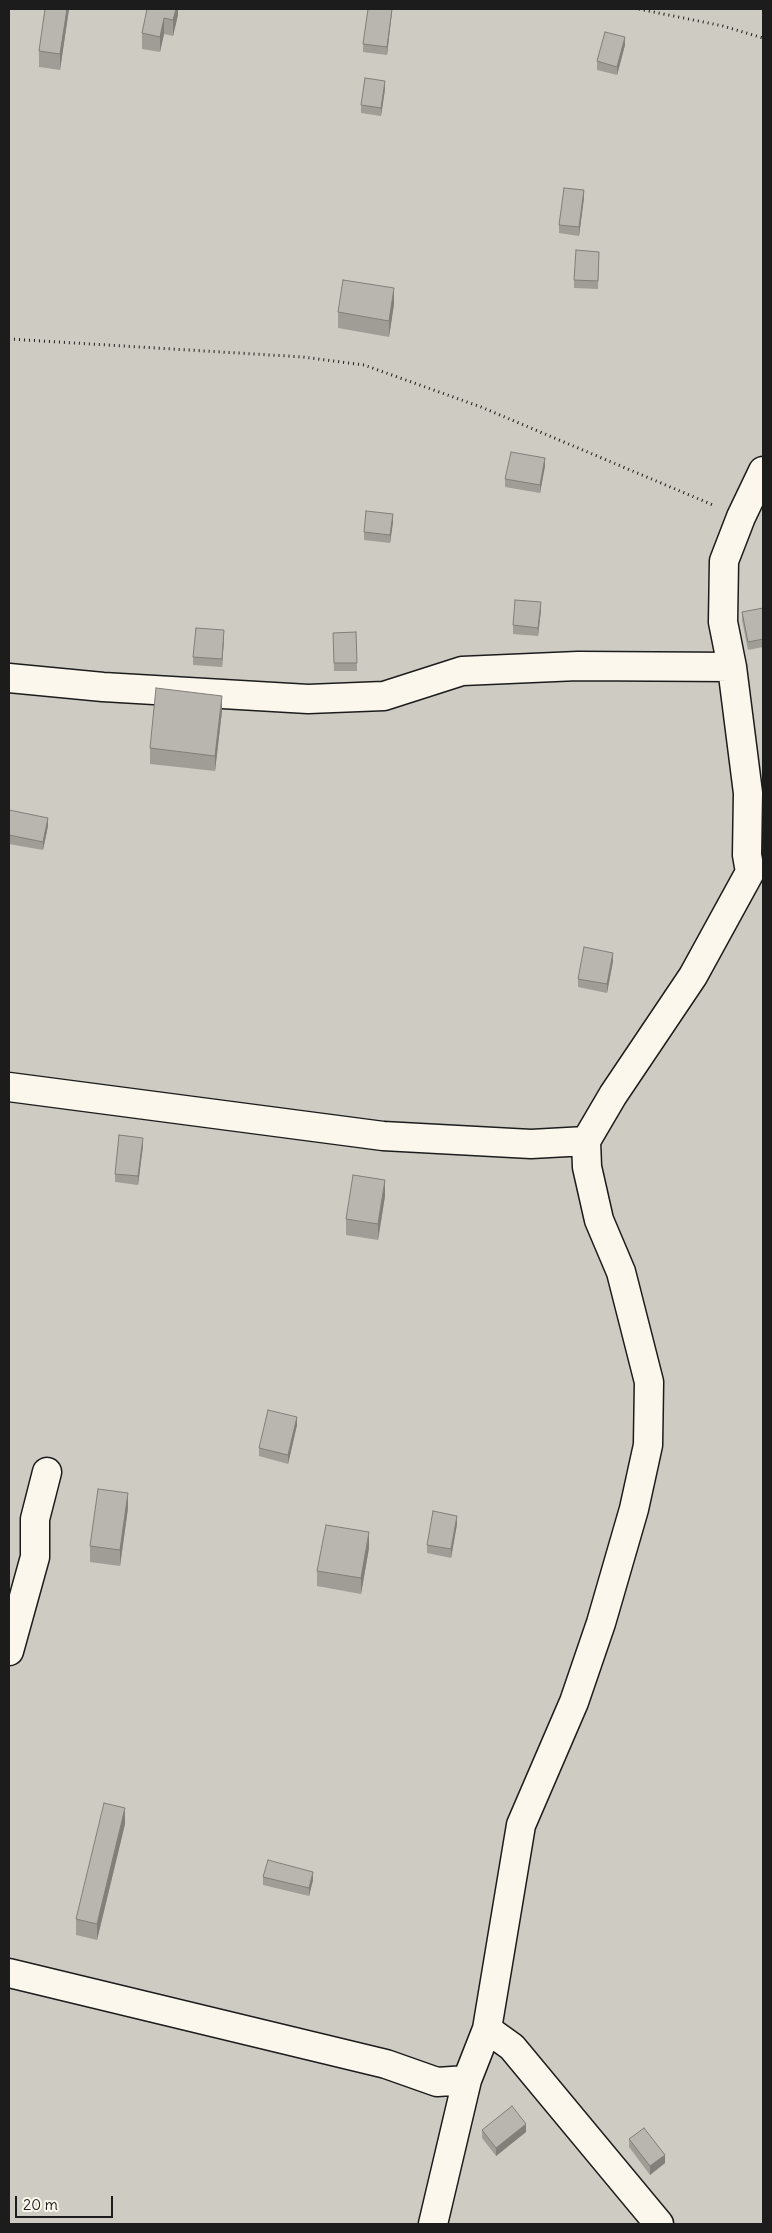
<!DOCTYPE html>
<style>
body{margin:0}
#map{position:relative;width:772px;height:2233px;overflow:hidden;background:#eeeadf;font-family:Delius,sans-serif}
canvas{display:block}
.frame{position:absolute;inset:0;border:10px solid #1c1c1c;pointer-events:none}
.scale{position:absolute;left:15px;top:2196px;width:98px;height:22px;box-sizing:border-box;border:2px solid #1c1c1c;border-top:0;padding-left:6px;font-size:15px;line-height:18px;white-space:nowrap;color:#1c1c1c;-webkit-text-stroke:4px #fbf7ec;paint-order:stroke}
</style>
<div id="map">
<canvas width="772" height="2233"></canvas>
<div class="frame"></div>
<div class="scale">20 m</div>
</div>
<script>
const c = document.querySelector('canvas').getContext('2d');
c.lineJoin = 'round';
function fillPath(path, color) { c.fillStyle = color; c.fill(path, 'evenodd'); }
const shape = rows => new Path2D(rows.map(r => 'M' + r).join(''));
function trace(path, color, width, dash) { c.strokeStyle = color; c.lineWidth = width; c.lineCap = dash ? 'butt' : 'round'; c.setLineDash(dash || []); c.stroke(path); }
fillPath(shape([
 [9,9,763,9,763,2224,9,2224]
]), '#ceccc2');
const minor = shape([
 [9,678,103,687,308,699,384,696,462,671,578,666,732,667],
 [9,1087,383,1136,531,1144,586,1141],
 [9,1651,35,1557,35,1519,47,1472],
 [9,1973,386,2064,437,2082,467,2080],
 [487,2029,512,2047,659,2224],
 [433,2224,467,2080,487,2029,521,1825,574,1702,601,1623,634,1509,648,1445,649,1382,621,1272,599,1220,587,1167,586,1141,613,1095,693,976,750,872,747,855,748,793,732,667,723,622,724,561,741,517,763,471]
]);
trace(minor, '#1c1c1c', 31);
trace(shape([
 [639,9,723,26,763,38],
 [9,339,303,357,364,365,481,407,713,505]
]), '#1c1c1c', 3, [1, 4]);
trace(minor, '#fbf7ec', 28);
fillPath(shape([
 [45,9,69,9,60,70,39,67,39,51],
 [178,9,178,15,173,36,164,34,160,52,142,49,142,33],
 [392,9,387,55,363,52,363,44],
 [625,45,617,75,597,70,597,61],
 [385,89,381,116,361,113,361,105],
 [584,198,579,236,559,233,559,225],
 [599,260,598,289,574,288,574,280],
 [394,304,389,337,338,328,338,312],
 [545,466,540,493,505,487,505,479],
 [393,522,390,543,364,540,364,532],
 [763,608,763,647,748,650,742,620,742,612],
 [541,610,538,636,513,634,513,625],
 [356,632,357,671,334,671,333,633],
 [224,638,222,667,193,665,193,657],
 [222,711,215,771,150,764,150,748],
 [9,810,48,826,43,850,9,844],
 [613,961,607,993,578,987,578,979],
 [143,1146,138,1185,115,1182,115,1174],
 [385,1196,378,1240,346,1235,346,1219],
 [297,1425,288,1464,259,1456,259,1448],
 [128,1508,120,1566,90,1562,90,1546],
 [457,1524,451,1558,427,1553,427,1545],
 [369,1548,361,1594,317,1586,317,1571],
 [125,1824,97,1940,76,1935,76,1919],
 [263,1877,313,1880,309,1896,263,1885],
 [482,2130,526,2132,496,2156,482,2138],
 [629,2139,665,2163,650,2175,629,2147]
]), '#9f9d96');
fillPath(shape([
 [67,9,69,9,60,70,60,54],
 [176,9,178,9,178,15,173,36,173,20],
 [392,9,392,12,387,55,387,47],
 [164,18,164,34,160,52,160,37],
 [625,37,625,45,617,75,617,67],
 [385,81,385,89,381,116,381,108],
 [584,190,584,198,579,236,579,227],
 [394,288,394,304,389,337,389,321],
 [545,458,545,466,540,493,540,485],
 [393,514,393,522,390,543,390,535],
 [541,602,541,610,538,636,538,628],
 [224,630,224,638,222,667,222,659],
 [222,696,222,711,215,771,215,756],
 [48,818,48,826,43,850,43,842],
 [613,953,613,961,607,993,607,984],
 [143,1138,143,1146,138,1185,138,1176],
 [385,1180,385,1196,378,1240,378,1224],
 [297,1417,297,1425,288,1464,288,1455],
 [128,1493,128,1508,120,1566,120,1550],
 [457,1516,457,1524,451,1558,451,1549],
 [369,1532,369,1548,361,1594,361,1578],
 [125,1808,125,1824,97,1940,97,1924],
 [313,1872,313,1880,309,1896,309,1888],
 [526,2124,526,2132,496,2156,496,2148],
 [665,2155,665,2163,650,2175,650,2166]
]), '#827f7a');
const building = shape([
 [45,9,67,9,60,54,39,51,45,9],
 [147,9,176,9,173,20,164,18,160,37,142,33,147,9],
 [368,9,392,9,387,47,363,44,368,9],
 [605,32,625,37,617,67,597,61,605,32],
 [365,78,385,81,381,108,361,105,365,78],
 [564,188,584,190,579,227,559,225,564,188],
 [576,250,599,252,598,281,574,280,576,250],
 [343,280,394,288,389,321,338,312,343,280],
 [511,452,545,458,540,485,505,479,511,452],
 [366,511,393,514,390,535,364,532,366,511],
 [515,600,541,602,538,628,513,625,515,600],
 [763,608,763,639,748,642,742,612,763,608],
 [196,628,224,630,222,659,193,657,196,628],
 [356,632,357,663,334,663,333,633,356,632],
 [156,688,222,696,215,756,150,748,156,688],
 [9,810,48,818,43,842,9,835,9,810],
 [584,947,613,953,607,984,578,979,584,947],
 [119,1135,143,1138,138,1176,115,1174,119,1135],
 [353,1175,385,1180,378,1224,346,1219,353,1175],
 [268,1410,297,1417,288,1455,259,1448,268,1410],
 [98,1489,128,1493,120,1550,90,1546,98,1489],
 [433,1511,457,1516,451,1549,427,1545,433,1511],
 [326,1525,369,1532,361,1578,317,1571,326,1525],
 [104,1803,125,1808,97,1924,76,1919,104,1803],
 [268,1860,313,1872,309,1888,263,1877,268,1860],
 [512,2106,526,2124,496,2148,482,2130,512,2106],
 [644,2128,665,2155,650,2166,629,2139,644,2128]
]);
fillPath(building, '#b9b6af');
trace(building, '#827f7a', 1);
</script>
